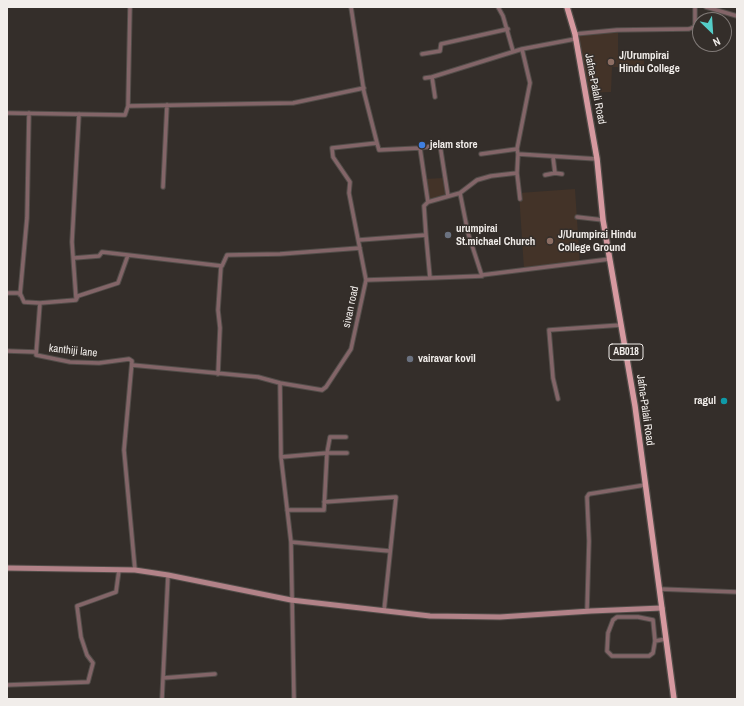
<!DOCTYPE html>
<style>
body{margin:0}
#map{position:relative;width:744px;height:706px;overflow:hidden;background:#342e2a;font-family:"Archivo Narrow",sans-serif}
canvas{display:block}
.frame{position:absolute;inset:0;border:8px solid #f1edea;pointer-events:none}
.north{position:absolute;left:692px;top:12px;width:40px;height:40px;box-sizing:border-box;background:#342e2a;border:1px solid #807a77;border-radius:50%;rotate:155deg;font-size:11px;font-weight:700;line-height:16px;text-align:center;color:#f1edea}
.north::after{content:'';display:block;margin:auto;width:14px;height:18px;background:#54cdc8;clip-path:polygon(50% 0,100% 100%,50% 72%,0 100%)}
</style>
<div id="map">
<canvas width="744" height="706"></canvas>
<div class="frame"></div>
<div class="north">N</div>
</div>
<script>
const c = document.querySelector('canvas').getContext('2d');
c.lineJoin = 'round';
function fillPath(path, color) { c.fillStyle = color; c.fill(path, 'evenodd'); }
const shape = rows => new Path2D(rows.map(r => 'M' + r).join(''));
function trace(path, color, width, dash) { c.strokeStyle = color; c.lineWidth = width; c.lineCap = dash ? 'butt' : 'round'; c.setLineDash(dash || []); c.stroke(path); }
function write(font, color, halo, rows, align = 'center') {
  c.font = font + ' "Archivo Narrow",sans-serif'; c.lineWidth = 3; c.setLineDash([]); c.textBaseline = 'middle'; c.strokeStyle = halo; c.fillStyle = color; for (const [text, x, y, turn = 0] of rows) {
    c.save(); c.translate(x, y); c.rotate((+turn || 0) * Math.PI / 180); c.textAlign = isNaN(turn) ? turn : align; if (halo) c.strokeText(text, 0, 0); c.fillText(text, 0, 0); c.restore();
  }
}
fillPath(shape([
 [570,32,618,32,618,57,644,56,644,67,612,67,611,92,583,93],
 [444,178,448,196,428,202,424,179],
 [575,189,580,265,524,269,519,193]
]), '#433328');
const street = shape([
 [498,7,503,16,513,51],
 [706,7,737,16],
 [575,34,617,30,689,29,694,27,695,24,695,7],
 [575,39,522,49,530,83,517,149,518,154,597,159],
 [422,54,440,51,441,44,508,29],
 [425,78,432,77],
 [435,97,432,77,522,49],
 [128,106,130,7],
 [7,113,125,115,128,106,293,103,364,88],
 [377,143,379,150,420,148,428,202],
 [420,148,440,145,448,196],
 [481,154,517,149],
 [517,173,520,199],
 [555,173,562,174],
 [545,175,555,173,553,157],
 [163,187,167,105],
 [577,217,603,220],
 [426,235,430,278,482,276,468,233,460,193],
 [359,240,426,235,424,206,428,202,460,193,477,180,491,176,517,173,518,154],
 [74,258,99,256,102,252,128,255],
 [482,275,610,259],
 [366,280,430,278],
 [7,293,20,293,24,302,40,303],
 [20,295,27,218,29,113],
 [76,298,72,242,79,114],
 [7,351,36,352],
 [132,365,258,377,280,383],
 [218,374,220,328,218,310,221,266],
 [558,399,553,378,549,330,621,325],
 [346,437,330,437,327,453,347,453],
 [281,457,327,453,324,510,287,510],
 [324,502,396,497,384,611],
 [291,542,389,551],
 [135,570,124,450,132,361,129,359,99,363,70,362,36,355,40,303,76,300,78,296,118,283,128,255,222,266,227,255,280,254,360,248],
 [659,589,737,592],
 [587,611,589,541,587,497,589,494,645,485],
 [655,641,653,620,638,617,617,617,613,620,608,633,607,651,612,656,649,656,653,653,655,641,666,639],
 [163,678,215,674],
 [7,685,88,682,93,663,87,655,81,637,77,606,116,592,119,570],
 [162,699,168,575],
 [294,699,291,542,281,457,280,383,322,390,326,387,351,349,366,280,349,193,350,182,333,157,332,148,377,143,364,92,351,7]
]);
const secondary = shape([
 [7,568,135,570,168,575,291,600,430,616,500,617,591,611,662,608]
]);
const primary = shape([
 [567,7,575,34,597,159,603,220,635,406,674,699]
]);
trace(street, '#524d49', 5.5);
trace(secondary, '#524d49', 7);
trace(primary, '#524d49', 8);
trace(street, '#836568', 3.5);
trace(secondary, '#b28288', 5);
trace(primary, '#d699a0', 5.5);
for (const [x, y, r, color] of [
 [611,62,4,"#8d6e63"],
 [422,145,4,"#3f7fe0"],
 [448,235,4,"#6b7280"],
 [550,241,4,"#8d6e63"],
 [410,359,4,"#6b7280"],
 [724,401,4,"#0f9aa8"]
]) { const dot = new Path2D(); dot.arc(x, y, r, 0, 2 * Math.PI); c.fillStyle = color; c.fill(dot); trace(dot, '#342e2a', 1.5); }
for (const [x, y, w] of [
 [626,352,34]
]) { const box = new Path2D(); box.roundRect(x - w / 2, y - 8, w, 16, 3); c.fillStyle = '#342e2a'; c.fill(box); trace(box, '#f1edea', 1); }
write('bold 10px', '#f1edea', null, [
 ["AB018",626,352]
]);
write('bold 11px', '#f1edea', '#342e2a', [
 ["J/Urumpirai",619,56],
 ["Hindu College",619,69],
 ["jelam store",430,145],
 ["urumpirai",456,229],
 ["St.michael Church",456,242],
 ["J/Urumpirai Hindu",558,235],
 ["College Ground",558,248],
 ["vairavar kovil",418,359],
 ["ragul",716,401,"right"]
], 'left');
write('11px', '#f1edea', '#342e2a', [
 ["Jafna-Palali Road",595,89,79],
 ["sivan road",351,307,-78],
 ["kanthiji lane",73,351,6],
 ["Jafna-Palali Road",645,410,82]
]);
</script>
